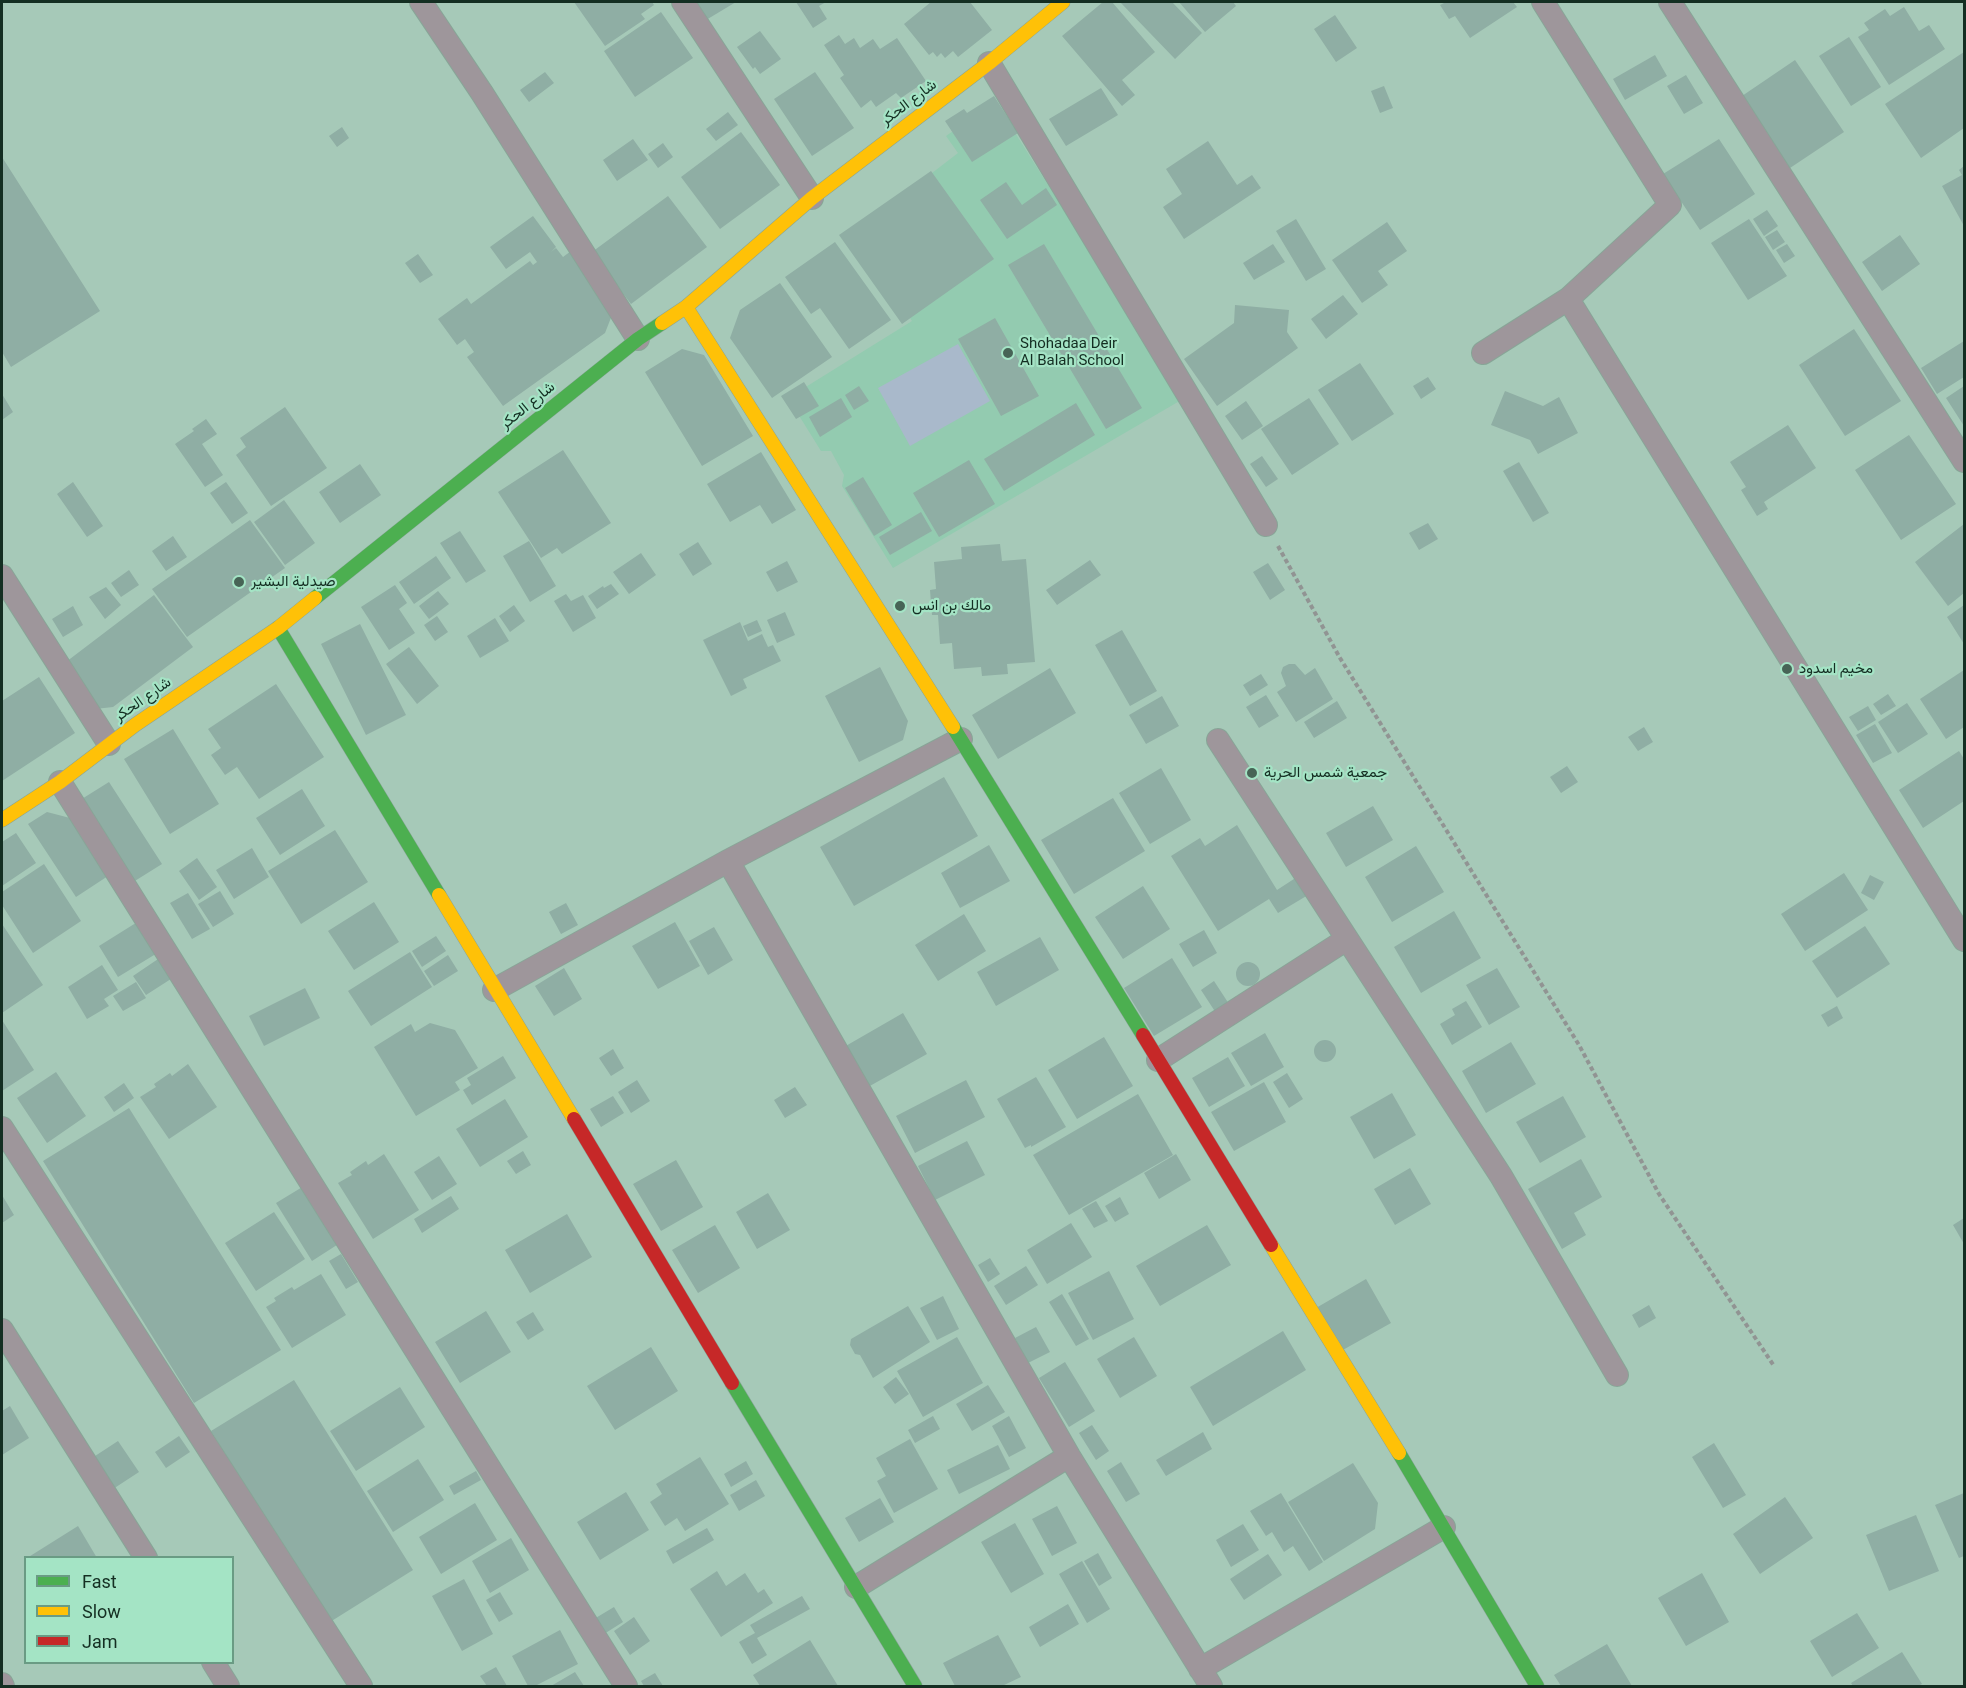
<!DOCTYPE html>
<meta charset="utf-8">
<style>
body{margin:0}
#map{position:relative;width:1966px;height:1688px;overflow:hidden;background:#a6c9b8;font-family:Roboto,sans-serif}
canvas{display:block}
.frame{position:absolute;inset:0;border:3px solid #142e22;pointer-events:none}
.legend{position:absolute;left:24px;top:1556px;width:210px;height:108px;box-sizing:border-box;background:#a4e4c5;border:2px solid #6a9b84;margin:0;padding:8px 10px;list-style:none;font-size:18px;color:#142e22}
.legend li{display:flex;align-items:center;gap:12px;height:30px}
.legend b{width:30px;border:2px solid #6a9b84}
</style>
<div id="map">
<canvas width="1966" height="1688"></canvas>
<div class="frame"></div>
<ul class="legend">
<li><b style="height:8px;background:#4caf50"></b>Fast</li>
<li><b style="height:8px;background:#ffc107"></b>Slow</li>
<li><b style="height:8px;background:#c62828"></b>Jam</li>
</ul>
</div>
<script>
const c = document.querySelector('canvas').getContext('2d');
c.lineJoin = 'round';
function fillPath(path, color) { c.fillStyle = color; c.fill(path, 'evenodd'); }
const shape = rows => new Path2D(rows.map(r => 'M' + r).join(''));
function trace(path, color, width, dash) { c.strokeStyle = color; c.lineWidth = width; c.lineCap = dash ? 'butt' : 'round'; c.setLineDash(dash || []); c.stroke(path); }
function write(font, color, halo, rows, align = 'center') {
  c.font = font + ' Roboto,Vazirmatn,sans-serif'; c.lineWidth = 4.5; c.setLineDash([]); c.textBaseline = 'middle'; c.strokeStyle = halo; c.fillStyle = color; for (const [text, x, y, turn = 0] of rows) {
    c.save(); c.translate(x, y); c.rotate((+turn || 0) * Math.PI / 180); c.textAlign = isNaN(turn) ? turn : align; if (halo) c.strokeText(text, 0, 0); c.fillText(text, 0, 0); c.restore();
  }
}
fillPath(shape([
 [995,101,1183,399,893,568,842,486,844,475,831,451,821,451,788,398,912,321,854,233,958,153,946,136]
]), '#93cbb0');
fillPath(shape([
 [958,344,990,401,910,446,878,388]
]), '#a9b9cb');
fillPath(shape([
 [574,2,652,2,654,5,641,14,645,19,605,46],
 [695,2,736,2,706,20],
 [796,2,826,2,819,6,827,19,813,28],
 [931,2,970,2,992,30,958,57,953,51,945,58,941,53,937,57,933,52,929,55,904,24],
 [1103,2,1112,2,1155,52,1122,80,1135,95,1122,106,1062,36],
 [1120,2,1172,2,1202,33,1175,59],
 [1179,2,1233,2,1236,6,1205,32],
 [1446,2,1513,2,1517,7,1470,38,1455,16,1449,19,1440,5],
 [1904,7,1919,31,1929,25,1945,49,1889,85,1858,37,1869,30,1864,23,1885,9,1890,16],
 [661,12,693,58,635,97,604,51],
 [1335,15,1357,48,1336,62,1314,29],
 [760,31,781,59,760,74,755,67,753,69,737,47],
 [839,35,845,44,854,38,860,48,873,39,880,49,897,38,926,81,901,98,896,93,876,107,871,100,861,108,840,78,844,75,824,45],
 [1849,37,1881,87,1851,106,1819,56],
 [1964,52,1964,128,1921,158,1885,104],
 [1655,55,1667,76,1625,100,1613,79],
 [1795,60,1844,132,1790,168,1742,96],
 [545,72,554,83,529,102,520,90],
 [815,72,854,128,812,156,774,99],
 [1686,75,1703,103,1684,114,1667,86],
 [1384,86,1393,108,1380,113,1371,91],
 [1101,88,1118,115,1066,146,1049,119],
 [994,96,1018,133,972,162,945,121,964,109,967,113],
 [728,112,738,125,716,141,706,129],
 [342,127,349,138,337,147,329,136],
 [741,132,780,185,720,229,681,177],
 [633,139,648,160,617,181,603,160],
 [1719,139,1755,194,1700,230,1663,174],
 [1208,141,1237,185,1252,175,1261,188,1184,239,1163,207,1182,194,1166,169],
 [663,143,673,157,658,168,648,154],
 [2,157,100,311,11,367,2,352],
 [1964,166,1964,226,1942,186,1962,175,1959,170],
 [931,171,994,259,902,324,839,235],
 [1006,182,1022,205,1046,188,1057,205,1007,239,980,200],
 [668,196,707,247,631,304,592,252],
 [1767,210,1778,226,1764,236,1753,219],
 [533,216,556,247,551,252,556,248,563,257,571,251,614,310,605,333,503,406,467,357,474,352,465,339,457,345,438,319,467,298,471,304,530,261,533,265,537,262,530,252,506,269,490,247],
 [1296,219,1326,269,1306,281,1276,231],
 [1749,219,1787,276,1748,300,1711,243],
 [1387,222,1407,251,1378,271,1388,285,1362,303,1332,260],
 [1777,230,1785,242,1773,250,1765,237],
 [1900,235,1920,264,1882,291,1862,262],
 [835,242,891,320,849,349,820,308,811,314,785,277],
 [1044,244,1142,408,1106,429,1008,265],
 [1273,244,1285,262,1254,280,1243,263],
 [1787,244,1795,256,1784,263,1776,250],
 [418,254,433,275,420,283,405,263],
 [780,283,832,357,772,398,730,338,740,310],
 [1343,295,1358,314,1326,339,1311,319],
 [1235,305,1289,310,1287,332,1298,348,1217,406,1184,359,1234,323],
 [995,318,1039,396,1001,416,958,339],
 [1854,329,1901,401,1845,436,1799,365],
 [1964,341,1964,377,1937,394,1921,368],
 [682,349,704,355,753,436,702,466,645,372],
 [1360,363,1394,414,1352,441,1318,390],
 [1428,377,1436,389,1421,399,1413,386],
 [804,382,819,406,796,419,781,396],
 [859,386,869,401,854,410,845,395],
 [1964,386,1964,426,1946,398],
 [1505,391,1543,406,1559,397,1578,433,1538,454,1530,440,1491,425],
 [2,394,13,412,2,420],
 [841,398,852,417,820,437,809,417],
 [1309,398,1339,444,1292,475,1261,429],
 [1246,401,1263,426,1242,440,1225,416],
 [1076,403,1095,435,1004,491,984,459],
 [285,407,327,468,271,506,236,455,246,447,240,438],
 [206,419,217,434,202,444,223,475,205,487,175,444,194,431,192,429],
 [1788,425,1816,468,1764,502,1768,509,1757,516,1741,490,1746,487,1730,462],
 [1909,435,1956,504,1901,540,1855,470],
 [563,450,611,523,562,554,557,548,541,558,498,492],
 [761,452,796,510,772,524,760,505,730,522,707,484],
 [1262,456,1278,479,1266,487,1250,464],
 [969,460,995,504,939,537,913,493],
 [1519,462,1549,513,1533,522,1503,471],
 [360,464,381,495,340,523,319,492],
 [863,477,892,525,874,536,845,488],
 [73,482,103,526,87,537,57,494],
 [226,482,248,513,232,524,210,493],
 [284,500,315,543,285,565,254,522],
 [921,512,932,531,890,555,879,537],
 [250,520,285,568,187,637,152,589],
 [1428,523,1438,539,1419,550,1409,533],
 [1964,524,1964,593,1948,606,1915,562],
 [460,531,486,571,466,583,440,543],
 [173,536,187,557,166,571,152,551],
 [529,541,556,586,530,602,503,556],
 [698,542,712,564,693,576,679,554],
 [1000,544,1002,561,1026,559,1035,662,1007,664,1008,674,982,676,981,667,954,669,952,643,940,644,938,615,932,615,930,590,936,589,934,562,962,559,961,547],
 [641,553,656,575,629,594,613,572],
 [436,556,451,578,414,604,399,582],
 [1090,560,1101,575,1057,605,1046,590],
 [787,561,798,582,777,592,766,572],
 [1268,563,1285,590,1270,600,1253,572],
 [129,570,139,585,121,597,111,583],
 [611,584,619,594,597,609,588,596,603,586,604,588],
 [395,585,407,603,399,609,415,633,389,650,361,607],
 [106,587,121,605,105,619,89,597],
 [438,591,449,604,429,619,419,606],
 [566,594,571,601,583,595,596,618,573,632,554,601],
 [154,595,193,647,113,707,95,709,62,665],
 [514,605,525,621,510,632,499,616],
 [1964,605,1964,644,1947,617],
 [73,606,83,625,63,637,52,619],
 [785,612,795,635,777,643,767,620],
 [437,616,448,632,435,641,424,625],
 [495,618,509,641,480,658,467,636],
 [757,620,762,631,748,637,743,626],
 [740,622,748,641,762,634,768,647,773,645,781,661,743,679,747,688,731,696,703,640],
 [360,624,406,715,366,735,321,644],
 [1122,630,1157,691,1130,706,1095,645],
 [409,647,439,686,417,704,386,664],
 [1289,664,1295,664,1305,675,1315,668,1333,699,1296,722,1277,692,1286,686,1281,673,1283,667],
 [880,667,908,721,903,740,859,762,825,696],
 [1050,668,1076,713,998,759,972,715],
 [1964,670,1964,727,1946,739,1920,699],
 [1261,674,1268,685,1250,696,1243,685],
 [39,677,75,733,2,781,2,701],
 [276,684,324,757,259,799,237,767,225,775,211,755,221,748,208,729],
 [1888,694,1896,706,1881,715,1873,704],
 [1266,695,1279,716,1259,728,1246,707],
 [1162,696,1179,726,1146,744,1129,715],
 [1337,701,1347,718,1314,738,1304,722],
 [1907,703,1928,734,1898,753,1878,722],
 [1868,706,1876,720,1858,731,1849,717],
 [1875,724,1892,753,1873,763,1856,735],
 [1644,727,1653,742,1638,751,1628,737],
 [173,729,219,804,170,834,124,759],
 [1959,751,1964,759,1964,801,1923,828,1899,790],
 [1567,766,1578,782,1561,793,1550,777],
 [1161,768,1191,820,1150,844,1119,793],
 [944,777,978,836,854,906,820,847],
 [109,782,162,864,130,884,77,802],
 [302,789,325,826,280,855,256,818],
 [1113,798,1145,851,1074,894,1041,840],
 [1373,806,1393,840,1346,867,1326,833],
 [47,812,70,818,108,876,76,897,28,824],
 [1237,825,1277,890,1297,877,1308,895,1278,913,1269,899,1218,931,1171,856,1200,838,1205,846],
 [335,830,368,882,301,924,268,871],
 [16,833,36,863,2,886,2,842],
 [989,845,1010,881,960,908,941,873],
 [1416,846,1444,892,1392,922,1365,877],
 [252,848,269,877,234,899,216,870],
 [197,858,217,887,199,900,179,871],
 [44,864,81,921,33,953,2,905,2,892],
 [1844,873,1868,910,1805,951,1781,914],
 [1870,875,1884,882,1874,900,1861,893],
 [1143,886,1170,929,1123,959,1095,917],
 [220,891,234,914,213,927,198,904],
 [188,893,210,929,192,939,170,903],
 [374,902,399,942,354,970,328,931],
 [566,903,578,925,561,934,549,912],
 [1454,911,1481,958,1421,993,1394,947],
 [964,914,986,951,938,981,915,945],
 [139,921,159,952,118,977,99,946],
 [675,922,700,966,658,989,632,946],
 [2,924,43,985,2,1013],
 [1865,926,1890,964,1837,998,1812,961],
 [714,927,733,960,708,975,689,941],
 [1204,930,1217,953,1193,967,1179,944],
 [436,936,446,951,422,967,412,951],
 [1040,937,1059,970,996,1006,977,972],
 [410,952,432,987,371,1026,348,991],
 [448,955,458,971,434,986,424,971],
 [161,957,174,977,146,995,133,976],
 [1172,958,1202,1007,1154,1036,1124,988],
 '1236 974a12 12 0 1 1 24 0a12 12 0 1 1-24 0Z',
 [102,965,118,990,104,999,109,1006,87,1019,68,987],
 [564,968,582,999,554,1016,535,986],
 [1497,968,1520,1007,1489,1025,1466,985],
 [1214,981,1229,1004,1216,1013,1201,990],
 [136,982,146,998,123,1011,113,996],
 [305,988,320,1018,264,1046,249,1016],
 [1466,1001,1482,1027,1452,1045,1440,1024,1455,1015,1452,1009],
 [1837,1006,1843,1018,1828,1027,1821,1015],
 [903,1013,927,1054,868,1087,844,1047],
 [2,1020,34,1070,2,1091],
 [430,1023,455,1030,478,1068,455,1082,460,1090,416,1116,374,1047,411,1024,415,1032],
 [1265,1033,1284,1067,1251,1086,1231,1053],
 [1104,1037,1133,1086,1077,1119,1048,1070],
 '1314 1051a11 11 0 1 1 22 0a11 11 0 1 1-22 0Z',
 [1511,1042,1536,1084,1486,1113,1462,1071],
 [613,1049,624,1068,611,1076,599,1058],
 [503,1056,516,1078,472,1105,463,1090,471,1085,467,1078],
 [1228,1057,1245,1086,1209,1107,1192,1078],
 [188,1064,217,1107,169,1139,140,1097,156,1087,154,1084,170,1073,172,1076],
 [56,1072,86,1116,47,1143,17,1098],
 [1287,1073,1303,1099,1289,1108,1273,1082],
 [1036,1077,1066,1127,1031,1147,1031,1145,1025,1148,997,1099],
 [637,1080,650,1101,631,1113,618,1092],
 [966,1080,985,1117,915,1153,896,1116],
 [1264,1082,1286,1122,1234,1151,1211,1112],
 [124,1083,134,1098,114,1112,104,1097],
 [795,1087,807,1105,785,1118,774,1100],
 [1392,1093,1416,1135,1374,1159,1350,1117],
 [1138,1094,1173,1155,1069,1215,1033,1155],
 [613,1096,624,1113,601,1127,590,1109],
 [1563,1096,1586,1137,1540,1163,1516,1122],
 [505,1099,528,1137,480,1167,456,1129],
 [129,1108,281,1350,194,1403,43,1161],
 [967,1141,985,1175,935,1200,918,1166],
 [523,1151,531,1165,516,1174,507,1161],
 [384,1154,419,1210,373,1239,338,1183,352,1175,350,1172,366,1161,368,1165],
 [1176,1154,1191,1180,1159,1199,1144,1173],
 [439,1156,457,1184,432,1200,414,1172],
 [1581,1159,1602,1197,1574,1213,1586,1235,1562,1249,1528,1189],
 [676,1160,703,1207,661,1231,633,1184],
 [1410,1168,1431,1204,1395,1225,1374,1189],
 [304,1186,340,1243,312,1261,276,1203],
 [768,1193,790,1230,757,1249,736,1212],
 [2,1195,14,1215,2,1223],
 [451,1196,459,1209,422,1233,414,1219],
 [1120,1197,1129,1214,1115,1222,1105,1206],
 [1096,1201,1108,1221,1094,1228,1082,1209],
 [274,1212,305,1259,256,1291,225,1243],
 [567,1214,592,1257,530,1293,505,1250],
 [1964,1218,1964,1244,1953,1225],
 [1071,1223,1092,1257,1047,1284,1027,1250],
 [715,1225,740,1268,698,1293,672,1250],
 [1207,1225,1231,1265,1160,1306,1136,1266],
 [341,1254,358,1282,346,1289,329,1261],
 [990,1258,1000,1274,988,1282,978,1265],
 [1026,1266,1038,1285,1006,1305,994,1286],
 [1109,1271,1134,1319,1093,1340,1068,1293],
 [321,1274,346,1315,292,1348,266,1307,276,1301,274,1298,292,1287,294,1290],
 [1366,1279,1391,1323,1341,1351,1316,1308],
 [1062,1294,1089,1339,1076,1346,1049,1302],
 [943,1296,959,1329,937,1340,920,1308],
 [1649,1305,1656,1318,1639,1328,1632,1315],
 [908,1306,930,1342,873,1378,860,1355,855,1354,850,1345,851,1339],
 [486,1311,511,1352,460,1383,435,1342],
 [533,1312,544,1330,528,1340,516,1322],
 [1036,1327,1050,1352,1028,1363,1015,1338],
 [1283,1331,1306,1370,1213,1426,1190,1387],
 [957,1337,983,1383,923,1417,897,1371],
 [1134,1337,1157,1376,1120,1398,1097,1359],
 [651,1347,678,1391,615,1430,587,1386],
 [1065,1362,1095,1411,1069,1427,1039,1378],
 [896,1377,909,1394,895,1404,883,1387],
 [294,1380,413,1570,330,1622,211,1431],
 [988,1385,1005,1412,972,1431,956,1404],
 [400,1387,425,1427,356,1471,330,1431],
 [10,1406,29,1438,2,1455,2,1411],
 [933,1416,940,1429,915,1443,908,1430],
 [1009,1416,1026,1448,1009,1457,992,1426],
 [1092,1425,1109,1451,1096,1460,1079,1433],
 [1203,1432,1212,1449,1166,1476,1156,1460],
 [179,1436,190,1452,166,1468,155,1452],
 [910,1439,938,1489,894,1513,877,1481,886,1476,876,1458],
 [118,1441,139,1472,113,1489,92,1458],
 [1714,1443,1746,1495,1723,1508,1692,1457],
 [998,1445,1010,1469,959,1494,947,1470],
 [700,1457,729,1504,685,1531,677,1518,665,1526,650,1502,662,1494,656,1484],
 [418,1459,444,1500,393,1532,367,1491],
 [746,1461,753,1474,731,1487,724,1474],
 [1121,1462,1140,1494,1126,1502,1107,1471],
 [1353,1463,1378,1503,1375,1529,1324,1561,1288,1502],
 [476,1471,481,1480,454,1495,449,1486],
 [756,1480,765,1496,739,1511,730,1495],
 [626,1492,649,1530,600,1560,577,1522],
 [1281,1493,1323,1562,1309,1571,1293,1546,1284,1552,1272,1532,1266,1536,1250,1511],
 [1964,1493,1964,1556,1959,1558,1935,1505],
 [1785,1497,1813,1538,1760,1574,1733,1534],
 [880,1498,894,1522,859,1542,845,1518],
 [475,1503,497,1540,441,1574,419,1537],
 [1057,1506,1077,1543,1052,1556,1032,1519],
 [1916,1515,1939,1571,1889,1591,1866,1535],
 [1015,1523,1044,1574,1011,1593,981,1542],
 [1243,1524,1259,1550,1231,1567,1216,1540],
 [78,1526,97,1558,27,1558],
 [707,1528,714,1540,673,1564,666,1551],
 [511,1538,529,1570,490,1593,472,1561],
 [1098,1553,1112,1578,1099,1586,1084,1561],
 [1268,1554,1282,1575,1244,1600,1230,1579],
 [1082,1561,1110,1609,1087,1623,1059,1574],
 [717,1571,726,1586,745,1573,758,1593,764,1589,773,1603,721,1637,690,1589],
 [1702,1573,1729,1622,1686,1646,1658,1598],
 [464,1579,493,1634,462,1651,432,1596],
 [500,1592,513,1614,499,1622,486,1600],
 [802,1596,810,1609,757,1638,767,1655,752,1664,739,1642,755,1633,750,1625],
 [1068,1604,1079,1624,1040,1647,1029,1627],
 [614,1607,623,1622,604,1634,594,1619],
 [1857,1613,1879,1648,1832,1677,1810,1641],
 [634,1617,650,1641,630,1655,614,1631],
 [560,1630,578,1664,535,1686,528,1686,512,1656],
 [998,1635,1021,1677,1002,1686,955,1686,943,1663],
 [810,1640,838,1686,760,1686,753,1675],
 [1607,1644,1632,1686,1561,1686,1554,1675],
 [1902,1652,1922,1684,1918,1686,1853,1686,1851,1683],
 [496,1667,507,1686,487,1686,480,1676],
 [575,1672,584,1686,551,1686],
 [655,1673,663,1686,644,1686,641,1681]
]), '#8faea4');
const street = shape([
 [421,2,482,93,638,339],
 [683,2,812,198],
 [1543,2,1670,205,1568,299,1964,940],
 [1670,2,1964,461],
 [989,63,1266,525],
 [1483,353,1568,299],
 [2,576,109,744],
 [1218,740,1501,1176,1617,1375],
 [60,782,626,1686],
 [728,861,1069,1456,1211,1686],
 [494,990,728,861,961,739],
 [1158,1060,1347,939],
 [2,1128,361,1686],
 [2,1330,146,1558],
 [856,1587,1069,1456],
 [213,1662,228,1686],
 [1200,1669,1444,1527],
 [2,1684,3,1686]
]);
const fast = shape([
 [315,598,638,339,662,323],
 [278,628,439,895],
 [953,727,1143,1035],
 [732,1383,915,1686],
 [1399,1453,1537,1686]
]);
const slow = shape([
 [686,307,953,727],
 [662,323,686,307,812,198,989,63,1063,2],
 [2,820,60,782,135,725,278,628,315,598],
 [439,895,574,1119],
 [1271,1245,1399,1453]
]);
const jam = shape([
 [1143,1035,1271,1245],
 [574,1119,732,1383]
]);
trace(street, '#88a597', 24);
trace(fast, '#88a597', 15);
trace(slow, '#88a597', 15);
trace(jam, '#88a597', 15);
trace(shape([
 [1278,546,1340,658,1579,1045,1659,1194,1774,1366]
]), '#919493', 4, [4.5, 3]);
trace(street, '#9e969b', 22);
trace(fast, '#4caf50', 14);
trace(slow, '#ffc107', 14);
trace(jam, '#c62828', 14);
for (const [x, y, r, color] of [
 [1008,353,6,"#476456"],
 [239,582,6,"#476456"],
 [900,606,6,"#476456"],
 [1787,669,6,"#476456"],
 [1252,773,6,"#476456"]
]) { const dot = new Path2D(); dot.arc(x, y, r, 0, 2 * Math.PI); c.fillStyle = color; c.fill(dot); trace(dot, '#a4e4c5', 2); }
write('15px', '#142e22', '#a4e4c5', [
 ["شارع الحكر",909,103,-37],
 ["شارع الحكر",528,406,-39],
 ["شارع الحكر",143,700,-35]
]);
write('15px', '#142e22', '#a4e4c5', [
 ["Shohadaa Deir",1020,344],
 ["Al Balah School",1020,361],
 ["صيدلية البشير",251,582],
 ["مالك بن انس",912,606],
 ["مخيم اسدود",1799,669],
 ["جمعية شمس الحرية",1264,773]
], 'left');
</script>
